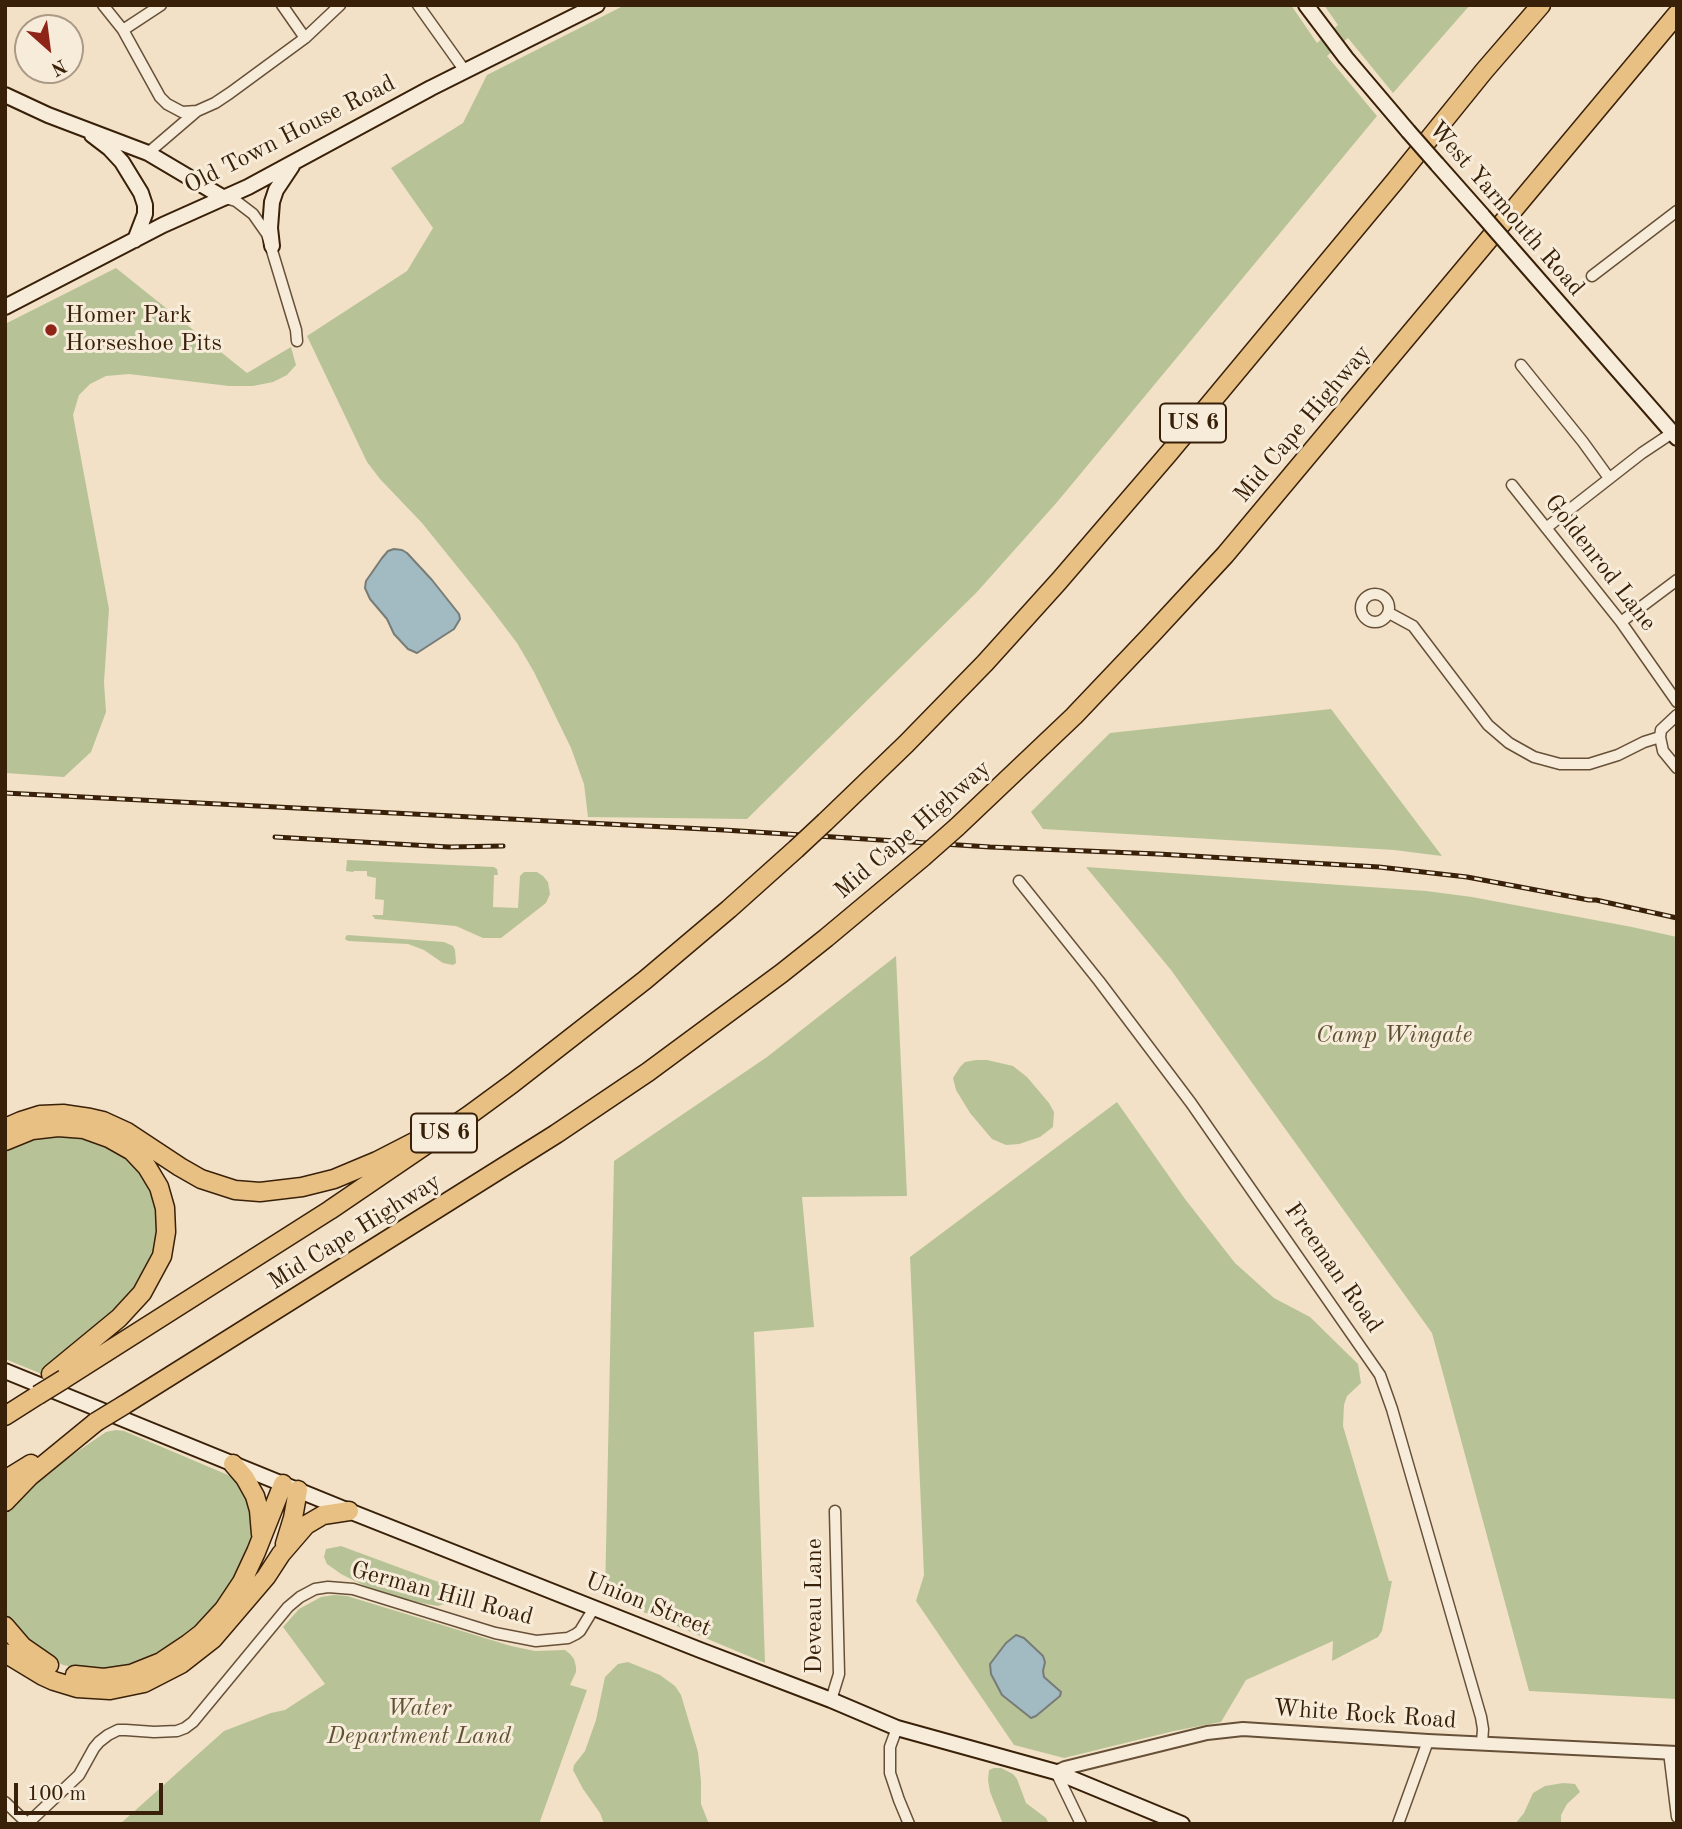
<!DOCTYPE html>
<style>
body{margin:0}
#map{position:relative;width:1682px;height:1829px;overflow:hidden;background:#f2e1c6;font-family:"Old Standard TT",serif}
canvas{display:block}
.frame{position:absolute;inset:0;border:7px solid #392008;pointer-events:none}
.north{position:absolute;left:14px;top:14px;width:70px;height:70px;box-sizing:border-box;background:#f7ecda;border:2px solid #ab9a86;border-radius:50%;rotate:152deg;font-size:19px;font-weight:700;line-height:28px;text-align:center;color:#392008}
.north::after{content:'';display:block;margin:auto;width:24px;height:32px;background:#8f2418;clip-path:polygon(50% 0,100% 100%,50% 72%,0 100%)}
.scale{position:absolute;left:14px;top:1783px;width:149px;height:32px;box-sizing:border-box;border:4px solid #392008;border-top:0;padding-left:9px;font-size:21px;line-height:24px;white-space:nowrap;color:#392008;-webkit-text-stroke:5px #f7ecda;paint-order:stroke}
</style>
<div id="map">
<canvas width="1682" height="1829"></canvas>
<div class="frame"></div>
<div class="north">N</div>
<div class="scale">100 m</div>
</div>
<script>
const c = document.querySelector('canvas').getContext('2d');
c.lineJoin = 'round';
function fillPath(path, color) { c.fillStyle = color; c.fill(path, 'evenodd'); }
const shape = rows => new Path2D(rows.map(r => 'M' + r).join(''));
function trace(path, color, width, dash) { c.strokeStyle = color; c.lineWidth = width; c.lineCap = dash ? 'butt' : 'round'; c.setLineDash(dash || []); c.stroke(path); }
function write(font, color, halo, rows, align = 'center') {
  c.font = font + ' "Old Standard TT",serif'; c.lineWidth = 6; c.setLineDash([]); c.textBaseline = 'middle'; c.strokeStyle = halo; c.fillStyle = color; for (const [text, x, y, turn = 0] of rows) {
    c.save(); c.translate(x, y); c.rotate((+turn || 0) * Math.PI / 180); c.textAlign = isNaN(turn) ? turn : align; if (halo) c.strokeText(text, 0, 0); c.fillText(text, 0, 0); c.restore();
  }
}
fillPath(shape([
 [625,5,1291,5,1317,43,1338,25,1324,5,1470,5,1393,93,1348,38,1327,56,1377,116,1058,501,977,592,747,819,588,817,584,784,571,748,534,672,517,643,489,606,422,523,380,479,367,462,307,336,407,271,433,228,391,168,463,123,487,75],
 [116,268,247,373,291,347,296,365,287,375,273,382,253,386,229,386,129,374,106,376,90,384,79,395,73,415,109,609,104,682,106,712,91,752,64,777,5,773,5,324],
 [1331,709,1442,856,1394,850,1043,829,1031,812,1110,733],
 [347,860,494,867,497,869,498,875,494,875,493,907,518,908,520,876,524,872,537,872,543,876,548,882,550,894,546,903,501,938,483,938,456,926,375,919,372,915,383,915,384,900,375,899,376,878,367,876,367,871,354,871,353,872,346,871],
 [1086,867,1426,891,1472,897,1632,927,1677,937,1677,1699,1529,1691,1432,1333,1171,970],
 [348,935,444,942,453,946,455,950,456,963,453,965,443,963,424,950,408,944,348,941,345,939,346,936],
 [896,956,907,1196,802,1197,814,1327,754,1332,765,1663,605,1596,614,1161,767,1057],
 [976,1060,987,1060,1013,1066,1027,1077,1049,1103,1054,1112,1053,1127,1040,1137,1019,1144,1006,1145,992,1139,970,1113,956,1090,953,1078,960,1067,965,1062],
 [1117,1102,1185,1199,1235,1263,1274,1298,1310,1317,1358,1364,1361,1383,1347,1396,1344,1405,1343,1426,1389,1581,1392,1581,1382,1631,1378,1637,1332,1661,1333,1641,1246,1680,1221,1722,1174,1731,1064,1758,1014,1745,916,1601,924,1575,910,1257],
 [38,1134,89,1136,135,1162,152,1185,159,1210,161,1236,155,1259,138,1288,95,1331,42,1374,5,1359,5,1148],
 [116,1430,124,1431,228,1475,239,1483,249,1499,254,1524,251,1539,235,1578,220,1602,198,1626,178,1640,148,1657,123,1666,95,1671,63,1665,34,1649,12,1627,5,1614,5,1517,11,1506,30,1484,106,1432],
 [341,1546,452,1587,459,1597,453,1601,438,1606,410,1601,363,1585,341,1574,327,1564,324,1557,326,1549],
 [334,1595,347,1596,511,1646,535,1651,565,1650,570,1654,574,1659,576,1667,576,1672,570,1685,587,1690,539,1824,120,1824,224,1731,271,1713,285,1710,325,1684,283,1627,299,1609,321,1597],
 [628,1662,660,1675,675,1686,681,1695,698,1752,701,1781,701,1804,709,1824,604,1824,600,1813,583,1789,573,1770,574,1765,585,1751,596,1720,605,1677,618,1664],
 [994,1768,1001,1768,1013,1774,1017,1779,1026,1803,1046,1818,1049,1824,1003,1824,990,1792,988,1780,989,1770],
 [1563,1783,1575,1784,1580,1792,1567,1804,1561,1815,1561,1824,1515,1824,1524,1813,1533,1793,1545,1786]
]), '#b7c397');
const water = shape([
 [394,549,402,550,407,553,432,580,459,614,460,619,454,629,417,653,408,649,394,634,387,619,370,599,365,588,366,581,382,558,388,551,394,549],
 [1016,1635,1024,1638,1043,1656,1045,1662,1043,1671,1044,1677,1061,1692,1060,1696,1036,1716,1031,1718,1002,1695,991,1674,990,1664,1006,1643,1016,1635]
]);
fillPath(water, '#a2bac1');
trace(water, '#787c77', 2);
const minor = shape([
 [103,5,123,30,160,97,167,104,182,112,197,111],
 [282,5,305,38],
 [418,5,465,71],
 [123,30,161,5],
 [148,153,197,111,215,103,230,93,305,38,340,5],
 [225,198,236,201,253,214,267,234,296,330,297,341],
 [1592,276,1677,211],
 [1521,365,1583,442,1609,478],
 [1512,485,1621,622,1677,702],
 [1546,528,1642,453,1672,433],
 '1361 608a14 14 0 1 1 28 0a14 14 0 1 1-28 0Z',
 [1389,613,1413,626,1488,725,1509,743,1534,757,1560,764,1589,764,1618,755,1644,742,1660,737],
 [1621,622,1677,580],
 [1677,715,1661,730,1660,737,1663,751,1677,768],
 [1019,881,1099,981,1191,1103,1380,1375,1392,1409,1481,1717,1483,1729,1482,1743],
 [831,1700,839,1674,835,1511],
 [897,1728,890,1747,890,1773,899,1800,909,1824],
 [1669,1752,1677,1817],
 [1056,1772,1081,1824],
 [5,1802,27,1823],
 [27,1824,79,1775,94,1748,99,1742,108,1735,118,1730,126,1730,154,1732,177,1731,185,1728,193,1722,288,1607,300,1597,315,1589,328,1587,353,1589,495,1633,536,1641,568,1638,576,1634,580,1631,594,1608],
 [1398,1824,1428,1741]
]);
const tertiary = shape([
 [1056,1772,1065,1768,1207,1733,1243,1729,1428,1741,1677,1753]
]);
const secondary = shape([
 [1306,5,1346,58,1408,131],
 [5,95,48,115,148,153,224,198],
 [92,135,109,148,122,162,141,193,145,205,145,214,135,240],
 [1437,164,1483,216],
 [272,246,270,228,272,202,276,190,292,166],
 [1510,247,1677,438],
 [5,307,163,225,248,187,431,88,597,5],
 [5,1371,349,1511,700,1650,831,1700,897,1728,1056,1772,1182,1824]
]);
const motorway = shape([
 [825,822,906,744,985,663,1059,581,1169,453,1395,181,1484,71,1541,5],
 [957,827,1074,716,1150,636,1225,555,1677,14],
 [5,1128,21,1121,40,1115,63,1114,90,1118,103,1121,127,1132,180,1167,201,1179,235,1190,260,1192,302,1187,334,1179,377,1161,414,1142],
 [5,1141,32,1130,58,1127,84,1129,109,1138,132,1151,147,1167,159,1187,165,1208,166,1232,162,1256,142,1293,119,1318,51,1374],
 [64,1379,330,1210,468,1116,513,1083,645,980,729,909,796,849],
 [124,1405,556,1134,648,1072,782,973,826,938,923,857],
 [5,1416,38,1395],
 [233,1464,245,1478,255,1496,259,1510,261,1534],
 [5,1480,31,1464],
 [5,1502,30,1476,96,1422],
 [285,1544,293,1518,298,1490],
 [5,1626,23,1647,49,1665],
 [5,1653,43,1676,54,1681,77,1688,110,1690,144,1683,181,1664,213,1639,266,1577,281,1554,306,1525,323,1515,349,1511],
 [75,1675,104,1678,131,1674,161,1662,188,1644,201,1634,224,1609,242,1582,256,1552,283,1484]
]);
trace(minor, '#675038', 13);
trace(tertiary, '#675038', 16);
trace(secondary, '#392008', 18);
trace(motorway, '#392008', 21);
trace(minor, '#f7ecda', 10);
trace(tertiary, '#f7ecda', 12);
trace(secondary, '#f7ecda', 14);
trace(motorway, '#e9c083', 18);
const rail = shape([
 [5,793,724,830,990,847,1158,854,1379,867,1467,877,1589,900,1596,900,1677,918],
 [275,837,449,847,503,846]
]);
trace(rail, '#392008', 5);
trace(rail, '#f7ecda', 2.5, [8]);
const secondaryBridge = shape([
 [1408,131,1437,164],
 [1483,216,1510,247]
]);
const motorwayBridge = shape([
 [796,849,825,822],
 [923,857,957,827],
 [38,1395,64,1379],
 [96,1422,124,1405]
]);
trace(secondaryBridge, '#392008', 18, []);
trace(motorwayBridge, '#392008', 21, []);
trace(secondaryBridge, '#f7ecda', 14);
trace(motorwayBridge, '#e9c083', 18);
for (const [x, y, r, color] of [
 [51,330,7,"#8f2418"]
]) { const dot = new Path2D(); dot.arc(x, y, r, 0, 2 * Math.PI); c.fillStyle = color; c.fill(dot); trace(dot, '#f7ecda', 2.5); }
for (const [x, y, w] of [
 [1193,423,66],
 [444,1133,66]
]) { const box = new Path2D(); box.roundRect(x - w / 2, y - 19.5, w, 39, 5); c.fillStyle = '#f7ecda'; c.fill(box); trace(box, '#392008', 2); }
write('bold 23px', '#392008', null, [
 ["US 6",1193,423],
 ["US 6",444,1133]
]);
write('24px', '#392008', '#f7ecda', [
 ["Old Town House Road",290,135,-27],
 ["West Yarmouth Road",1506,209,49],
 ["Mid Cape Highway",1303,424,-50],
 ["Goldenrod Lane",1600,563,52],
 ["Mid Cape Highway",913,830,-41],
 ["Mid Cape Highway",355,1232,-32],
 ["Freeman Road",1333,1268,55],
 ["German Hill Road",442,1594,15],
 ["Union Street",648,1605,22],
 ["Deveau Lane",815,1606,-90],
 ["White Rock Road",1365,1715,4]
]);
write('24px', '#392008', '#f7ecda', [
 ["Homer Park",65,316],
 ["Horseshoe Pits",65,344]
], 'left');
write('italic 24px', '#5f5133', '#f7ecda', [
 ["Camp Wingate",1394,1036],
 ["Water",419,1709],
 ["Department Land",419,1737]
]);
</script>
